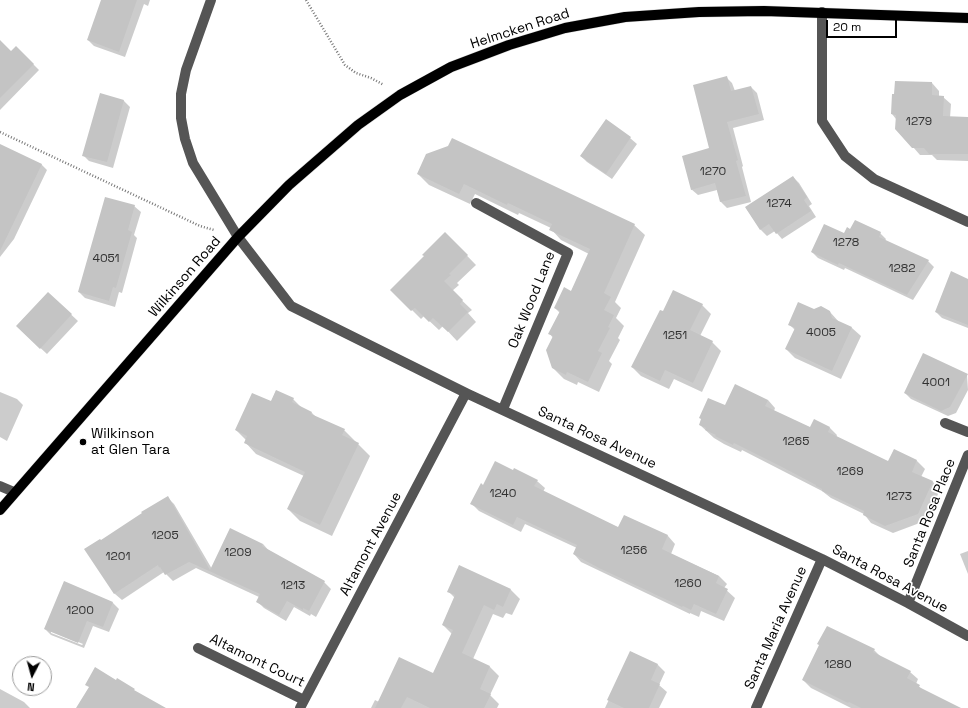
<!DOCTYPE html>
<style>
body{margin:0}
#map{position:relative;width:968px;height:708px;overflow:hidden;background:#fff;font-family:"Space Grotesk",sans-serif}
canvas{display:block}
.north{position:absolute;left:12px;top:656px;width:40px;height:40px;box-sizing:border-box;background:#fff;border:1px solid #999;border-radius:50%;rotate:186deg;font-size:11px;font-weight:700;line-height:16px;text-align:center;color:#000}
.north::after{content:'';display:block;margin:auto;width:14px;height:18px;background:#000;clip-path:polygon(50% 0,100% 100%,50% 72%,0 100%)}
.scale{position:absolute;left:826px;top:20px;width:71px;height:18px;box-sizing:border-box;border:2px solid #000;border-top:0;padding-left:5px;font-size:12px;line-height:14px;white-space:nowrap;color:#000;-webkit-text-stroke:3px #fff;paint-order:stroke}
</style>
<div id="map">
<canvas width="968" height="708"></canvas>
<div class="north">N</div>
<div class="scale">20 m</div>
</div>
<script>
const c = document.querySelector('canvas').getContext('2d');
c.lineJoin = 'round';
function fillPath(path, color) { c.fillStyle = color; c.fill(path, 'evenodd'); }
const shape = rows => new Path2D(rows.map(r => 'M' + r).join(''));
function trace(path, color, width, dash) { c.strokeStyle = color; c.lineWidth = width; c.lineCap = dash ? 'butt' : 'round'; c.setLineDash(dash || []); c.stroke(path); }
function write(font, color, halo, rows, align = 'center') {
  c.font = font + ' "Space Grotesk",sans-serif'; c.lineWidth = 3.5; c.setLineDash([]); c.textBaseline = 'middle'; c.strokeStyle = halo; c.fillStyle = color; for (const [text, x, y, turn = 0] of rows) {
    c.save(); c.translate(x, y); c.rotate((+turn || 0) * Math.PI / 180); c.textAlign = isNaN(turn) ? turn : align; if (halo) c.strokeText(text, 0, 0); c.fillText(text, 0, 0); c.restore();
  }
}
fillPath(shape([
 [108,0,150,0,148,6,144,4,125,57,94,46,88,40],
 [0,41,11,52,16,47,39,70,0,110],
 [726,77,732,83,735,91,751,87,757,93,764,120,733,128,743,166,742,167,751,202,727,208,721,202,717,190,698,195,691,189,710,149],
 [932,83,939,91,939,97,943,97,951,104,950,118,968,118,968,161,937,160,932,155,920,155,913,147,896,119,892,114],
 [101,95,124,101,130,107,113,168,89,161,83,155],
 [606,121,630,138,637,144,612,179,587,162,581,156],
 [0,150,41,164,47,170,14,239,0,257],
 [427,155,634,225,645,235,615,302,621,308,616,318,624,326,618,338,620,340,609,361,612,364,599,392,578,382,577,385,564,379,553,368,553,338,550,334,560,313,555,308,571,292,589,254,561,240,551,229,551,228,519,213,518,215,475,194,470,204,429,185,418,174],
 [793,177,799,183,812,204,809,206,816,217,782,239,775,231,767,236,761,230,746,208],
 [134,206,141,212,134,235,137,238,122,293,119,292,115,307,85,298,79,292],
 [851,231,880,233,886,239,885,241,928,261,934,267,913,300,845,268,844,270,818,258,812,252],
 [445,233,476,265,457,283,459,285,452,291,472,310,468,313,476,322,457,341,443,326,439,330,424,316,421,319,392,290,426,256],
 [968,279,968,328,942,318,936,312],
 [48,293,78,321,47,354,23,332],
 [702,305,711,314,700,336,712,342,721,351,702,392,674,379,669,389,641,376,632,367],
 [814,310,830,312,839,322,852,328,861,336,841,379,795,358,786,349,795,330,789,324],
 [967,375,968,390,956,413,948,416,911,399,905,393],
 [276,391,293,399,302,408,312,413,316,417,344,430,370,456,332,536,300,521,288,509,304,476,256,454,245,442,246,440,236,430,271,402],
 [0,392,17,399,23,405,7,441,0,437],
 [768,400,775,408,774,411,811,428,830,428,837,435,836,438,889,462,894,450,917,461,925,469,921,477,933,482,940,490,925,521,893,533,871,523,864,514,831,498,822,491,742,450,741,452,724,444,714,438,700,425,726,407],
 [513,471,537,481,545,488,543,492,619,528,625,516,668,536,675,544,671,554,719,576,727,584,724,588,735,598,724,621,701,611,699,617,690,613,690,614,581,562,574,554,577,548,525,524,521,532,479,511,472,504,483,486],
 [168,498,174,504,212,569,263,544,270,552,324,582,331,589,316,617,311,614,310,616,294,607,286,621,264,608,257,601,259,597,196,568,173,581,164,572,122,600,115,594,85,549,101,541],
 [968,551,968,574,960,554],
 [64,583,113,603,119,609,109,632,93,626,84,648,51,635,45,629],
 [51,631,83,644,82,645,51,633],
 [511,590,520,599,512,615,506,613,503,618,493,614,473,659,490,667,499,676,490,695,499,704,497,708,371,708,375,700,379,702,434,674,452,634,443,625,455,598,448,591],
 [874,650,882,658,910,672,918,679,916,684,924,691,959,708,851,708,811,688,803,680],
 [631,652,658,665,665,672,659,685,667,692,659,708,605,708],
 [0,689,24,702,30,708,0,708]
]), '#0003');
fillPath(shape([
 [101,0,137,0,119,52,87,40],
 [0,40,11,51,16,46,34,64,0,98],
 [727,76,731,91,751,86,759,114,727,122,738,160,736,161,746,196,720,202,715,183,691,190,682,156,709,148,693,85],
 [895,81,932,82,932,95,944,96,943,116,968,117,968,154,929,154,924,148,912,148,895,129,896,115,891,114,892,94,894,94],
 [100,93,124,100,107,162,82,156],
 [606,119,631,137,606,174,580,156],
 [452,138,635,224,604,293,611,297,604,310,614,315,608,327,610,328,598,351,602,353,588,382,567,372,566,375,552,368,546,350,553,336,548,334,560,311,554,308,564,287,571,291,590,249,549,230,552,224,508,203,507,205,464,184,459,194,417,174,426,154,448,146],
 [0,144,42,164,0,251],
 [793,176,807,197,804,200,811,211,776,234,769,224,760,230,745,207],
 [105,197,135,205,128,230,132,232,116,288,113,287,109,301,78,292],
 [855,220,881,232,879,237,929,260,907,295,839,263,838,265,811,252,824,224,844,233,847,227,850,229],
 [445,232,468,255,449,274,451,275,444,281,463,300,460,304,468,312,448,332,433,318,429,322,415,308,411,311,390,290,424,256,422,255],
 [951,271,968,279,968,325,935,312],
 [673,290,703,304,690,330,713,341,693,383,665,370,660,381,631,367,660,310,663,311],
 [48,292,72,314,40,349,16,326],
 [798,302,814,309,821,306,830,311,832,318,852,327,832,371,785,349,795,328,788,325],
 [923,353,968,374,950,407,941,411,904,393],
 [735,384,768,400,765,406,810,427,814,419,830,427,828,432,888,461,894,449,917,460,912,472,933,481,918,514,885,526,863,515,864,511,822,491,822,489,816,486,816,485,780,466,734,443,733,445,715,436,716,435,705,430,706,428,699,425,701,419,699,418,708,398,725,405],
 [276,390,294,398,292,402,312,412,311,414,345,429,342,435,359,443,320,525,287,509,305,472,244,443,247,436,235,430,252,393,271,401],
 [495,461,513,470,514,468,538,480,534,486,618,527,624,515,668,535,662,549,719,576,716,583,728,589,716,614,694,604,691,610,683,606,682,607,599,568,573,554,577,545,517,517,513,525,470,504,481,483,483,485],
 [168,496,210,570,230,528,263,544,262,546,325,581,309,611,303,608,303,610,287,601,279,615,256,602,260,594,189,562,165,575,160,567,159,568,158,565,114,594,84,549,100,539,101,540,142,513,141,512],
 [459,565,511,589,503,607,497,604,494,610,484,605,462,653,490,666,480,689,491,694,484,708,430,708,407,697,401,708,375,708,399,657,433,673,453,630,442,625,455,595,447,592],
 [64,581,113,602,103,627,87,621,78,643,44,629],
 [827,626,875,649,873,652,911,671,907,678,920,685,919,687,961,708,861,708,849,702,848,703,802,680,819,645,817,644],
 [630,651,658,664,651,680,660,684,649,708,624,708,607,700],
 [95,667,116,680,117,678,135,689,134,690,166,708,76,708,89,687,85,685]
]), '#c4c4c4');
const major = shape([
 [0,510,238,237,289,185,358,125,400,95,451,67,509,45,565,28,625,17,699,12,764,11,968,18]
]);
trace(major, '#dbdbdb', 11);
trace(shape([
 [306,0,345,65,356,73,371,78,384,85],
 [0,132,200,226,214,230]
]), '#777', 2.5, [1, 2]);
trace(shape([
 [211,0,186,70,181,94,181,118,185,139,193,163,238,237,291,306,466,393,822,559,908,603,968,636],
 [822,12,822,121,845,156,874,179,968,222],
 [476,203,568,253,503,409],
 [945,423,968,432],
 [0,486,14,492],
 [908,603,968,455],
 [198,648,304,700],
 [300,708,466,393],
 [756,708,822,559]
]), '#555', 10);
trace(major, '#000', 10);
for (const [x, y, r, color] of [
 [83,442,4,"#000"]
]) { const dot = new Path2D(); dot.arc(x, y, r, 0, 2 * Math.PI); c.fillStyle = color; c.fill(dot); trace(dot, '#fff', 1.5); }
write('12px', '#313131', null, [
 ["1279",919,122],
 ["1270",713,172],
 ["1274",779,204],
 ["1278",846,243],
 ["4051",106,259],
 ["1282",902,269],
 ["4005",821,333],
 ["1251",675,336],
 ["4001",936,383],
 ["1265",796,442],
 ["1269",850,472],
 ["1240",503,494],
 ["1273",899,497],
 ["1205",165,536],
 ["1256",634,551],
 ["1209",238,553],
 ["1201",118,557],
 ["1260",688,584],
 ["1213",293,586],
 ["1200",80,611],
 ["1280",838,665]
]);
write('14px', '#000', '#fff', [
 ["Helmcken Road",520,29,-18],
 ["Wilkinson Road",185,277,-49],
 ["Oak Wood Lane",532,300,-68],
 ["Santa Rosa Avenue",597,438,25],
 ["Santa Rosa Place",930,513,-68],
 ["Altamont Avenue",371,544,-62],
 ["Santa Rosa Avenue",890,579,28],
 ["Santa Maria Avenue",776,628,-66],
 ["Altamont Court",257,661,26]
]);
write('14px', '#000', '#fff', [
 ["Wilkinson",91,434],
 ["at Glen Tara",91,450]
], 'left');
</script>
